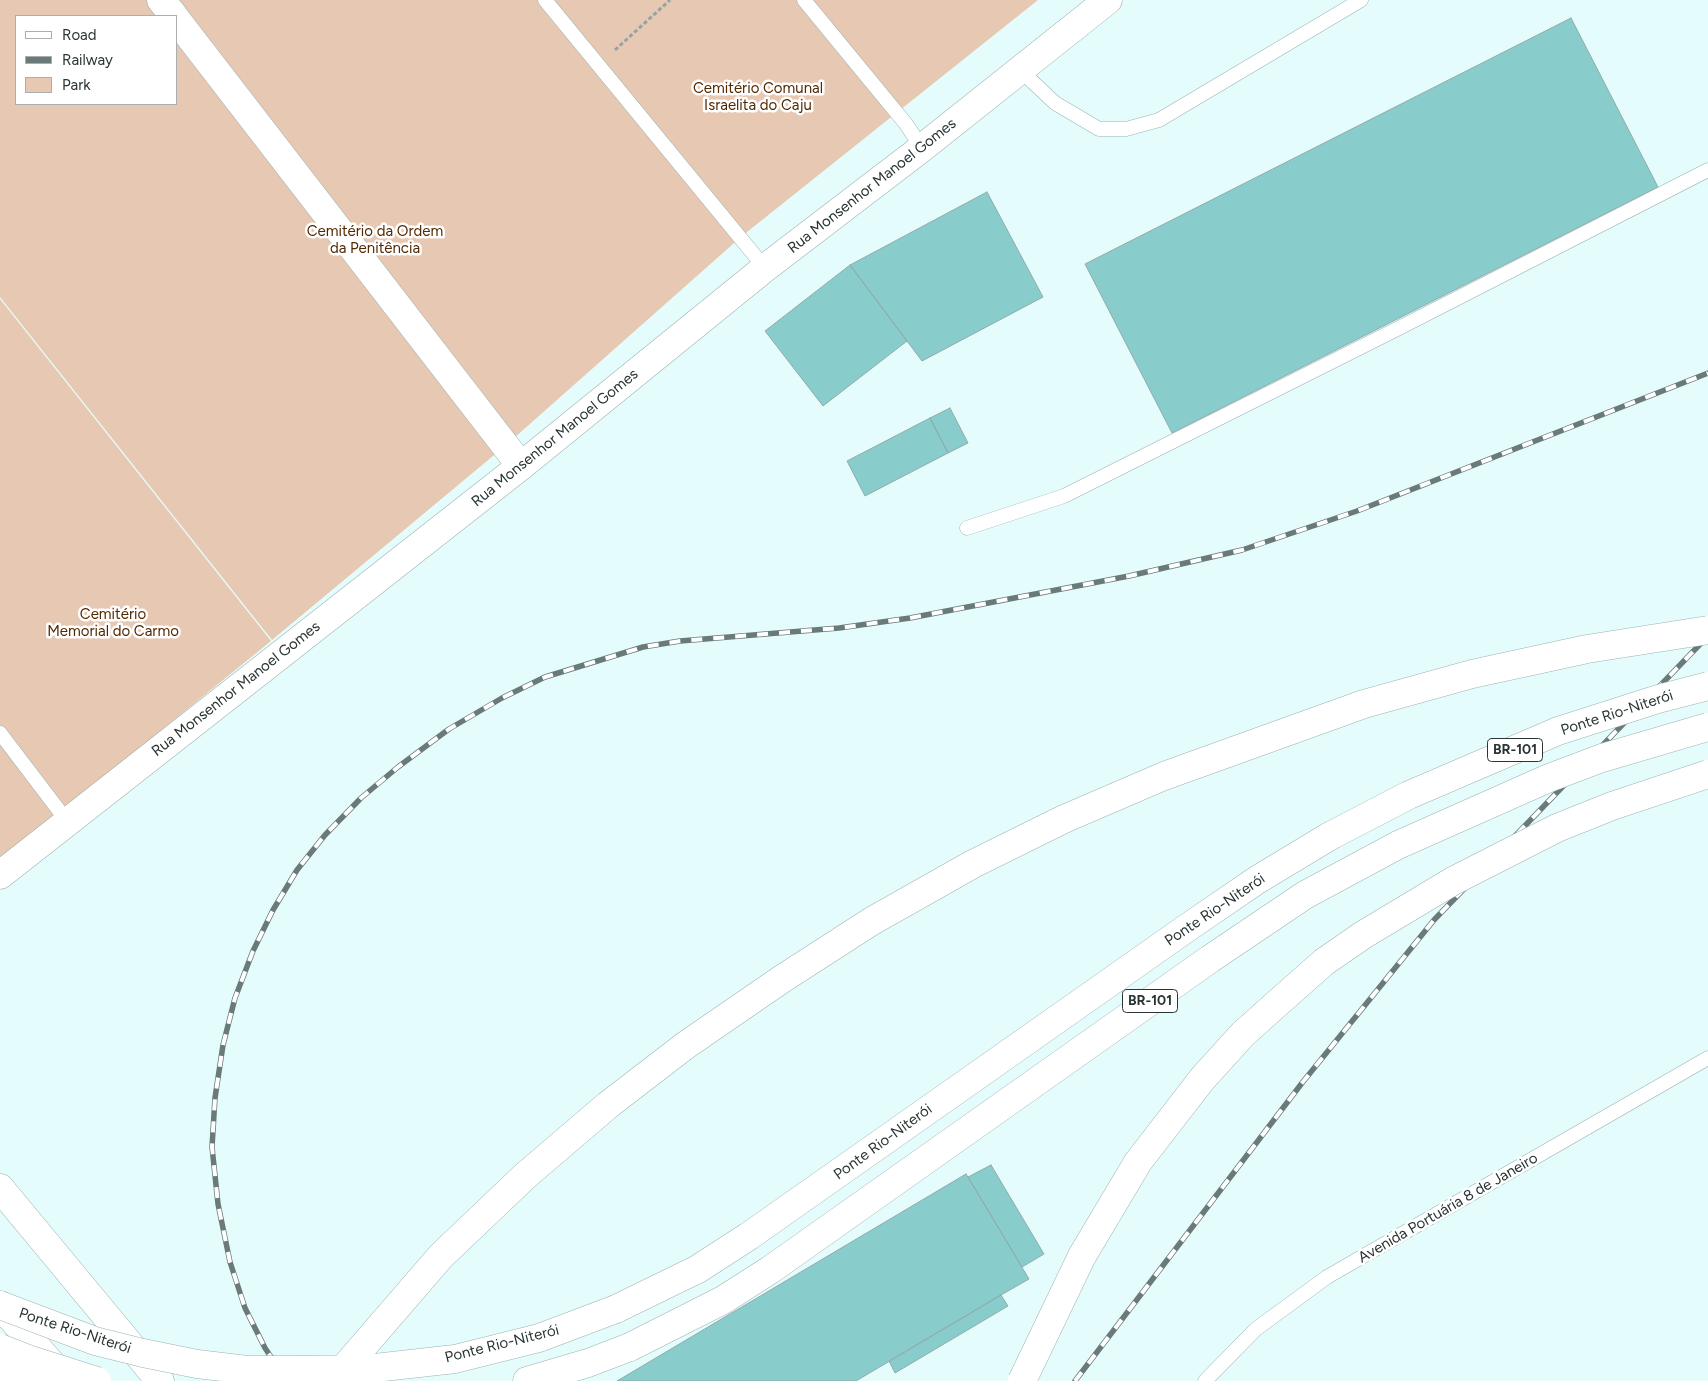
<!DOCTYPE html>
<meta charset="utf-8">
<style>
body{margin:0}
#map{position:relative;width:1708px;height:1381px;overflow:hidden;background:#e4fdfc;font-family:Figtree,sans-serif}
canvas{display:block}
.legend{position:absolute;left:15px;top:15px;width:162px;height:90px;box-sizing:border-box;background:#fff;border:1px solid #aaaeae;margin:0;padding:6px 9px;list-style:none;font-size:15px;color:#2a3434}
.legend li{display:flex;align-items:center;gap:10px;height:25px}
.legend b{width:25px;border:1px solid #aaaeae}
</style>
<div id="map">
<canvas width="1708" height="1381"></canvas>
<ul class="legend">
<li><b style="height:6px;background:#fff"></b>Road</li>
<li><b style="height:6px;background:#6a7a79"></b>Railway</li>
<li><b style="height:14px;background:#e7c8b2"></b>Park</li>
</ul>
</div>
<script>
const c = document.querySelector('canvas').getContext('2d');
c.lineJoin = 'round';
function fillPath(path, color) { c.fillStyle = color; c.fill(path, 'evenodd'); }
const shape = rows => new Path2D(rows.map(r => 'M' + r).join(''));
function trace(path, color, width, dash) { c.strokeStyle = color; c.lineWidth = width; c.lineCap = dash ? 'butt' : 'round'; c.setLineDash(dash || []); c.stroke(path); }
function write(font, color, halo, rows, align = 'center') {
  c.font = font + ' Figtree,sans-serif'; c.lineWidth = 5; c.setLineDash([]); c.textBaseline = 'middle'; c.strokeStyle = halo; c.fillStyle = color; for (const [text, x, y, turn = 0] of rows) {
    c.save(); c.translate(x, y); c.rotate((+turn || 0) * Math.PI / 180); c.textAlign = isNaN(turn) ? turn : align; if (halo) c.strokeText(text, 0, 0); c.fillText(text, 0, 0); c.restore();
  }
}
fillPath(shape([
 [0,0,1038,0,742,236,505,446,272,640,0,297],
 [16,16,176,16,176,104,16,104],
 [0,299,271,641,78,798,0,858]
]), '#e7c8b2');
const building = shape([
 [1571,18,1658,187,1172,433,1085,264,1571,18],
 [987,192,1043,297,922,361,850,265,987,192],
 [850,265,907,341,823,406,765,331,850,265],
 [950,408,968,443,948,453,930,418,950,408],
 [930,418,948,453,865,496,847,461,930,418],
 [991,1165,1044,1254,1022,1267,968,1177,991,1165],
 [966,1174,1029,1279,1001,1295,856,1381,617,1381,966,1174],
 [1001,1295,1008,1306,895,1373,889,1361,1001,1295]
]);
fillPath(building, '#8cc');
trace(building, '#93aaaa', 1);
const lane = shape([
 [545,0,765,268],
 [804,0,906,124,922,148],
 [1020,70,1055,103,1099,129,1126,129,1159,120,1361,0],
 [967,528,1064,496,1401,327,1708,170],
 [0,733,67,821],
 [1205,1381,1256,1329,1327,1277,1708,1058]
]);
const street = shape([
 [161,0,174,16],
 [176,19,521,466]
]);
const secondary = shape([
 [0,875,521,466,765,268,922,148,1108,0]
]);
const highway = shape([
 [0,1188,160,1381],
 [0,1305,62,1376],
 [616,1309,698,1269,749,1236,1184,930,1257,880,1330,836],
 [527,1381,588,1363,630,1347]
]);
trace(lane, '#9bb2b1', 15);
trace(street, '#9bb2b1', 29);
trace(secondary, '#9bb2b1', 29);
trace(highway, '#9bb2b1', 29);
trace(shape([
 [615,50,670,0]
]), '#92a5a4', 3, [4, 2.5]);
trace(lane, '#fff', 14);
trace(street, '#fff', 28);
trace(secondary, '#fff', 28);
trace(highway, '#fff', 28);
const rail = shape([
 [287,1381,265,1348,245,1308,230,1262,218,1204,212,1147,215,1098,223,1045,235,998,253,951,273,910,297,870,325,835,361,798,398,767,449,729,502,698,545,677,643,647,680,641,839,628,910,618,1129,576,1242,550,1357,511,1708,373],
 [1075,1381,1302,1083,1434,920,1708,636]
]);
trace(rail, '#6a7a79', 5.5);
trace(rail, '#fff', 4, [11]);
const highwayBridge = shape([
 [1330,836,1409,795,1558,731,1658,699,1708,686],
 [0,1305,95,1341,143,1353,197,1364,247,1370,289,1370,366,1369,455,1359,539,1338,616,1309],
 [630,1347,723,1300,770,1270,1210,959,1305,895,1398,845,1549,778,1602,758,1708,727],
 [0,1348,28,1359,97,1381],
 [0,1371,47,1381],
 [333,1381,441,1256,525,1176,608,1105,686,1045,782,979,872,921,973,864,1064,819,1164,776,1364,704,1472,674,1587,649,1708,630],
 [1022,1381,1082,1256,1138,1162,1203,1078,1243,1034,1281,1000,1324,962,1363,935,1453,881,1557,828,1612,806,1708,774]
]);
trace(highwayBridge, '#9bb2b1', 29, []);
trace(highwayBridge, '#fff', 28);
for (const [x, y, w] of [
 [1515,750,55],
 [1150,1001,55]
]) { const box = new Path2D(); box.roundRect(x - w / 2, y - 11.5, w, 23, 4); c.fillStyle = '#fff'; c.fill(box); trace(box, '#2a3434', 1); }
write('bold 14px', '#2a3434', null, [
 ["BR-101",1515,750],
 ["BR-101",1150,1001]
]);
write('15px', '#532901', '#fff', [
 ["Cemitério Comunal",758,89],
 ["Israelita do Caju",758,106],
 ["Cemitério da Ordem",375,232],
 ["da Penitência",375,249],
 ["Cemitério",113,615],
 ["Memorial do Carmo",113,632]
]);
write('15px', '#2a3434', '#fff', [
 ["Rua Monsenhor Manoel Gomes",872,186,-38],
 ["Rua Monsenhor Manoel Gomes",555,438,-39],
 ["Rua Monsenhor Manoel Gomes",236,689,-38],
 ["Ponte Rio-Niterói",1617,713,-18],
 ["Ponte Rio-Niterói",1215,910,-34],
 ["Ponte Rio-Niterói",883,1142,-36],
 ["Avenida Portuária 8 de Janeiro",1448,1208,-30],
 ["Ponte Rio-Niterói",75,1331,18],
 ["Ponte Rio-Niterói",502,1344,-14]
]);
</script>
